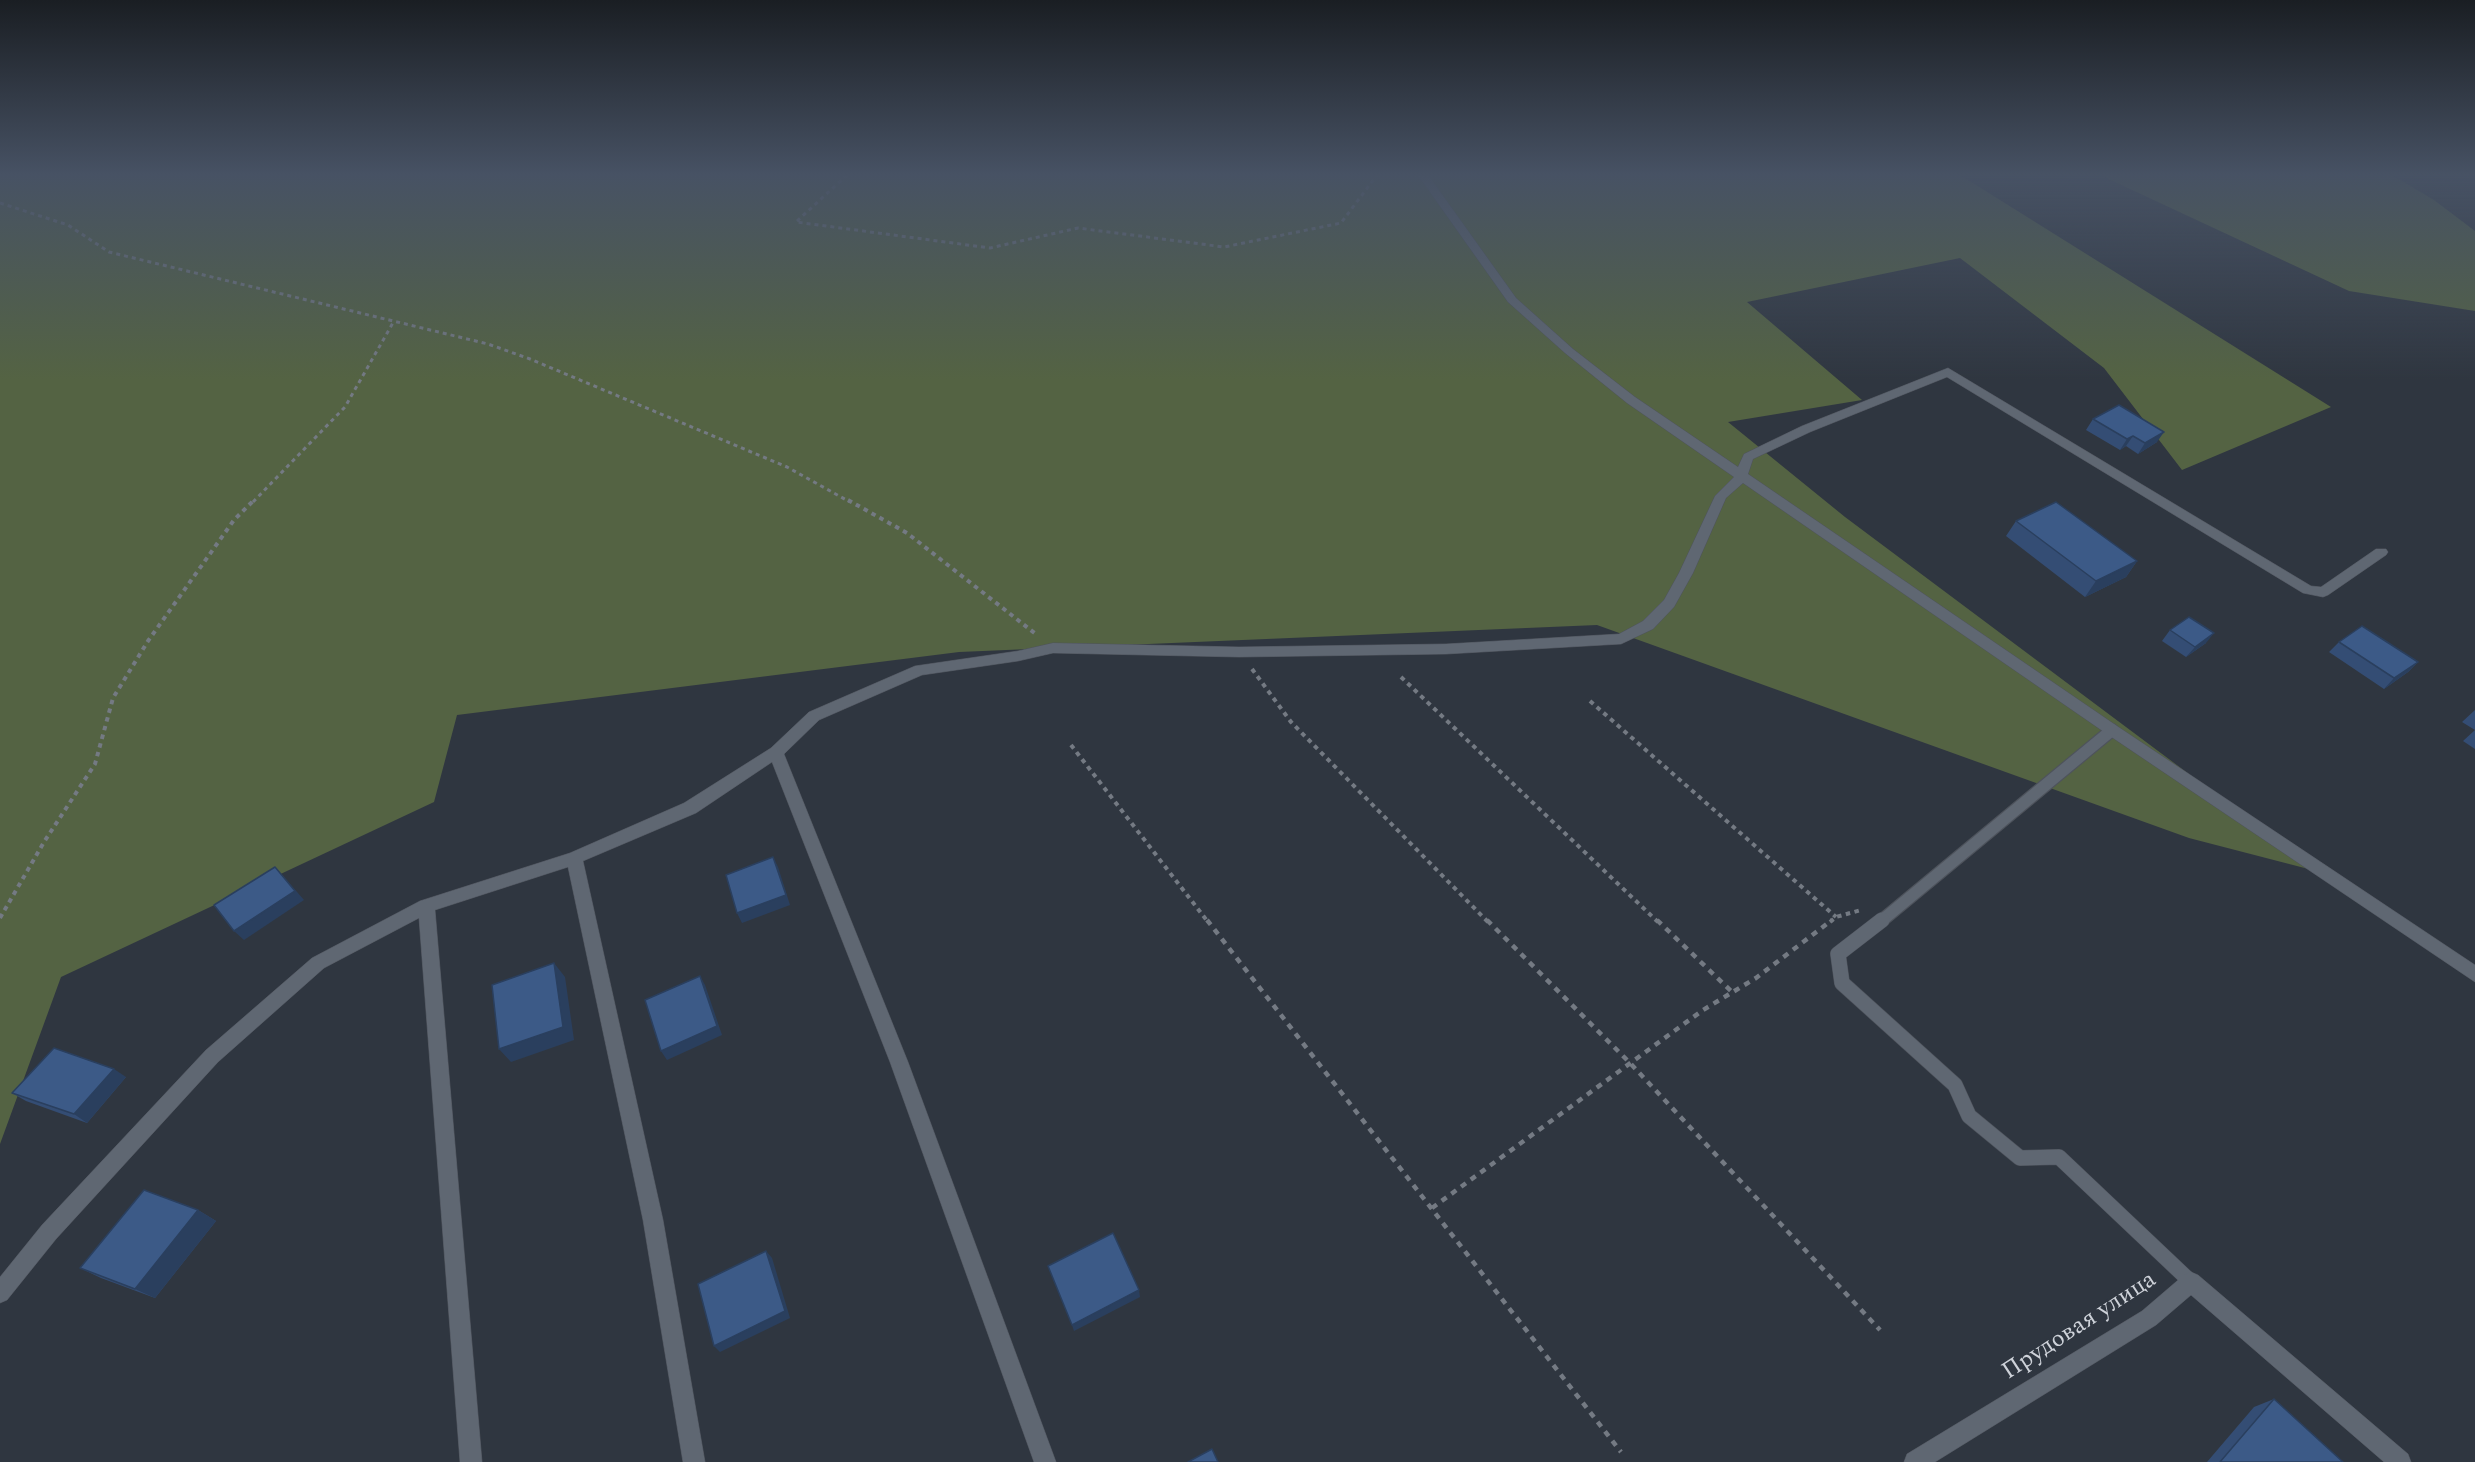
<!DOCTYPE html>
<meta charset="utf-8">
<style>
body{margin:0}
canvas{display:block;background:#2f3640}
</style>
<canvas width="2475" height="1462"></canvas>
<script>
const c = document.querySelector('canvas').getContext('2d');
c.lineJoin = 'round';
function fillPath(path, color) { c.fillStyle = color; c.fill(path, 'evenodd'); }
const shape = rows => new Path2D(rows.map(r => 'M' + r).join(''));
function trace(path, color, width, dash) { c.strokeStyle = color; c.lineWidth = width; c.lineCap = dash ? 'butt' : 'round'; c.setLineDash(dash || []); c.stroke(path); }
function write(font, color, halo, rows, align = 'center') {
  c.font = font + ' Spectral,serif'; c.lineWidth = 4.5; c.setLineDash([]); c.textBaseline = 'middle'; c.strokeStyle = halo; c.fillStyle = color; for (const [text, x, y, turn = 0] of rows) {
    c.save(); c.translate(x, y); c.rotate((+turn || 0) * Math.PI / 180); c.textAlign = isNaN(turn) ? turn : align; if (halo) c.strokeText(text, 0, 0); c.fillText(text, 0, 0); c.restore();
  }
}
fillPath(shape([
 [0,175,1960,175,2331,407,2182,470,2104,368,1960,258,1747,302,1862,400,1728,422,1845,517,2320,872,2189,838,1597,625,959,652,457,715,434,802,61,977,0,1144],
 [2100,175,2392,175,2434,200,2475,231,2475,311,2349,291]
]), '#546343');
const laneFar1 = shape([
 [1880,922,2112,730]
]);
const lane = shape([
 [1882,920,1838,954,1842,983,1955,1085,1969,1116,2020,1158,2059,1157,2191,1282]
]);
const street = shape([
 [1418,175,1428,175,1516,298,1573,349,1635,397,1738,467,1744,454,1802,426,1948,368,2311,586,2321,587,2376,549,2386,549,2388,552,2386,555,2328,595,2323,597,2303,593,1947,377,1810,432,1753,459,1748,474,2117,726,2475,965,2475,982,2107,734,1743,483,1726,498,1693,573,1674,607,1653,629,1621,644,1446,654,1239,657,1053,653,1018,661,922,675,819,720,784,754,908,1062,1056,1462,1034,1462,890,1062,772,762,696,813,583,861,663,1220,705,1462,683,1462,643,1220,568,867,435,910,482,1462,460,1462,419,918,324,968,218,1062,56,1239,7,1300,0,1303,0,1277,42,1225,206,1050,312,958,420,901,570,853,684,803,771,748,809,712,915,666,1018,651,1053,643,1239,647,1446,644,1619,634,1643,621,1664,600,1679,573,1715,496,1734,477,1627,403,1565,353,1508,302,1418,175],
 [2191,1272,2198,1275,2408,1454,2411,1462,2384,1462,2191,1295,2156,1325,1935,1462,1904,1462,1907,1454,2142,1311,2184,1275,2191,1272]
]);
trace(laneFar1, '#4e535c', 14);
trace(lane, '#4e535c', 16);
trace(street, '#4e535c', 1);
trace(shape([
 [847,175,796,222,990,248,1078,228,1224,247,1341,223,1377,175],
 [0,203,68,225,109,252,488,344,530,359,787,467,850,502],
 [253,502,345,407,394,321]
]), '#747a83', 3, [4, 4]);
trace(shape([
 [848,500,907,533,1037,635],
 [1252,669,1291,722,1488,922],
 [1401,677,1658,922],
 [1590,701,1836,917],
 [1071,745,1208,922],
 [0,918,44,842,95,764,113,698,148,641,234,520,254,500],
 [1830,922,1836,917,1861,910]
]), '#747a83', 4, [4.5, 4.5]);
trace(shape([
 [1207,920,1621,1452],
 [1487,920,1630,1063,1880,1330],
 [1657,920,1731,991],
 [1432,1208,1703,1010,1756,978,1832,920]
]), '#747a83', 4.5, [6, 6]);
trace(laneFar1, '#5f6772', 12);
trace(lane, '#5f6772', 15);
fillPath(street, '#5f6772');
fillPath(shape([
 [2093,419,2157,442,2138,454,2126,446,2120,450,2086,430],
 [2016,521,2137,561,2126,577,2085,597,2006,536],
 [2170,630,2206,643,2186,657,2162,641],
 [2339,642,2418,662,2408,672,2384,689,2329,652],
 [2475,710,2475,730,2462,722],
 [2475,730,2475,749,2463,741],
 [126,1077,87,1123,26,1101,12,1093],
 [198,1210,216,1221,155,1298,101,1278,80,1268],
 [2274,1399,2343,1462,2207,1462,2254,1407]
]), '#344d74');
fillPath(shape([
 [2164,432,2157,442,2138,454,2145,443],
 [2133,436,2126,446,2120,450,2127,439],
 [2137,561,2126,577,2085,597,2096,581],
 [2214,633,2206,643,2186,657,2195,647],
 [2418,662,2408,672,2384,689,2394,678],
 [773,857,778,867,790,905,742,923,737,913],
 [275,867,284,877,304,900,244,940,234,931],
 [554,963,565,977,574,1040,511,1062,499,1049],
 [700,976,705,985,722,1035,667,1060,661,1051],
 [114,1069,126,1077,87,1123,74,1114],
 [198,1210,216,1221,155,1298,135,1289],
 [766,1251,772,1258,790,1318,720,1352,714,1346],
 [1139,1290,1140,1297,1074,1331,1072,1325]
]), '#2a3f5e');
const building = shape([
 [2119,405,2164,432,2145,443,2133,436,2127,439,2093,419,2119,405],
 [2056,502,2137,561,2096,581,2016,521,2056,502],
 [2189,617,2214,633,2195,647,2170,630,2189,617],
 [2362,626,2418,662,2394,678,2339,642,2362,626],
 [773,857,786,895,737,913,726,875,773,857],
 [275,867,295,891,234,931,214,905,275,867],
 [554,963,563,1027,499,1049,492,985,554,963],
 [700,976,717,1026,661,1051,645,1000,700,976],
 [54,1048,114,1069,74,1114,12,1093,54,1048],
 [144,1190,198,1210,135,1289,80,1268,144,1190],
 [1113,1233,1139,1290,1072,1325,1048,1266,1113,1233],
 [766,1251,785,1311,714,1346,698,1284,766,1251],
 [2274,1399,2343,1462,2220,1462,2274,1399],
 [1212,1449,1218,1462,1188,1462,1212,1449]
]);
fillPath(building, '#3c5a87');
trace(building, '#2a3f5e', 1.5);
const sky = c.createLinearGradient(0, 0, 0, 380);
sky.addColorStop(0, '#1a1e23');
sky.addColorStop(0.46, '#475264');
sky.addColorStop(1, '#47526400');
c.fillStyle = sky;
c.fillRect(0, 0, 2475, 380);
write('24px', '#ced2d9', '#2f3640', [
 ["Прудовая улица",2080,1327,-33]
]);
</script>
